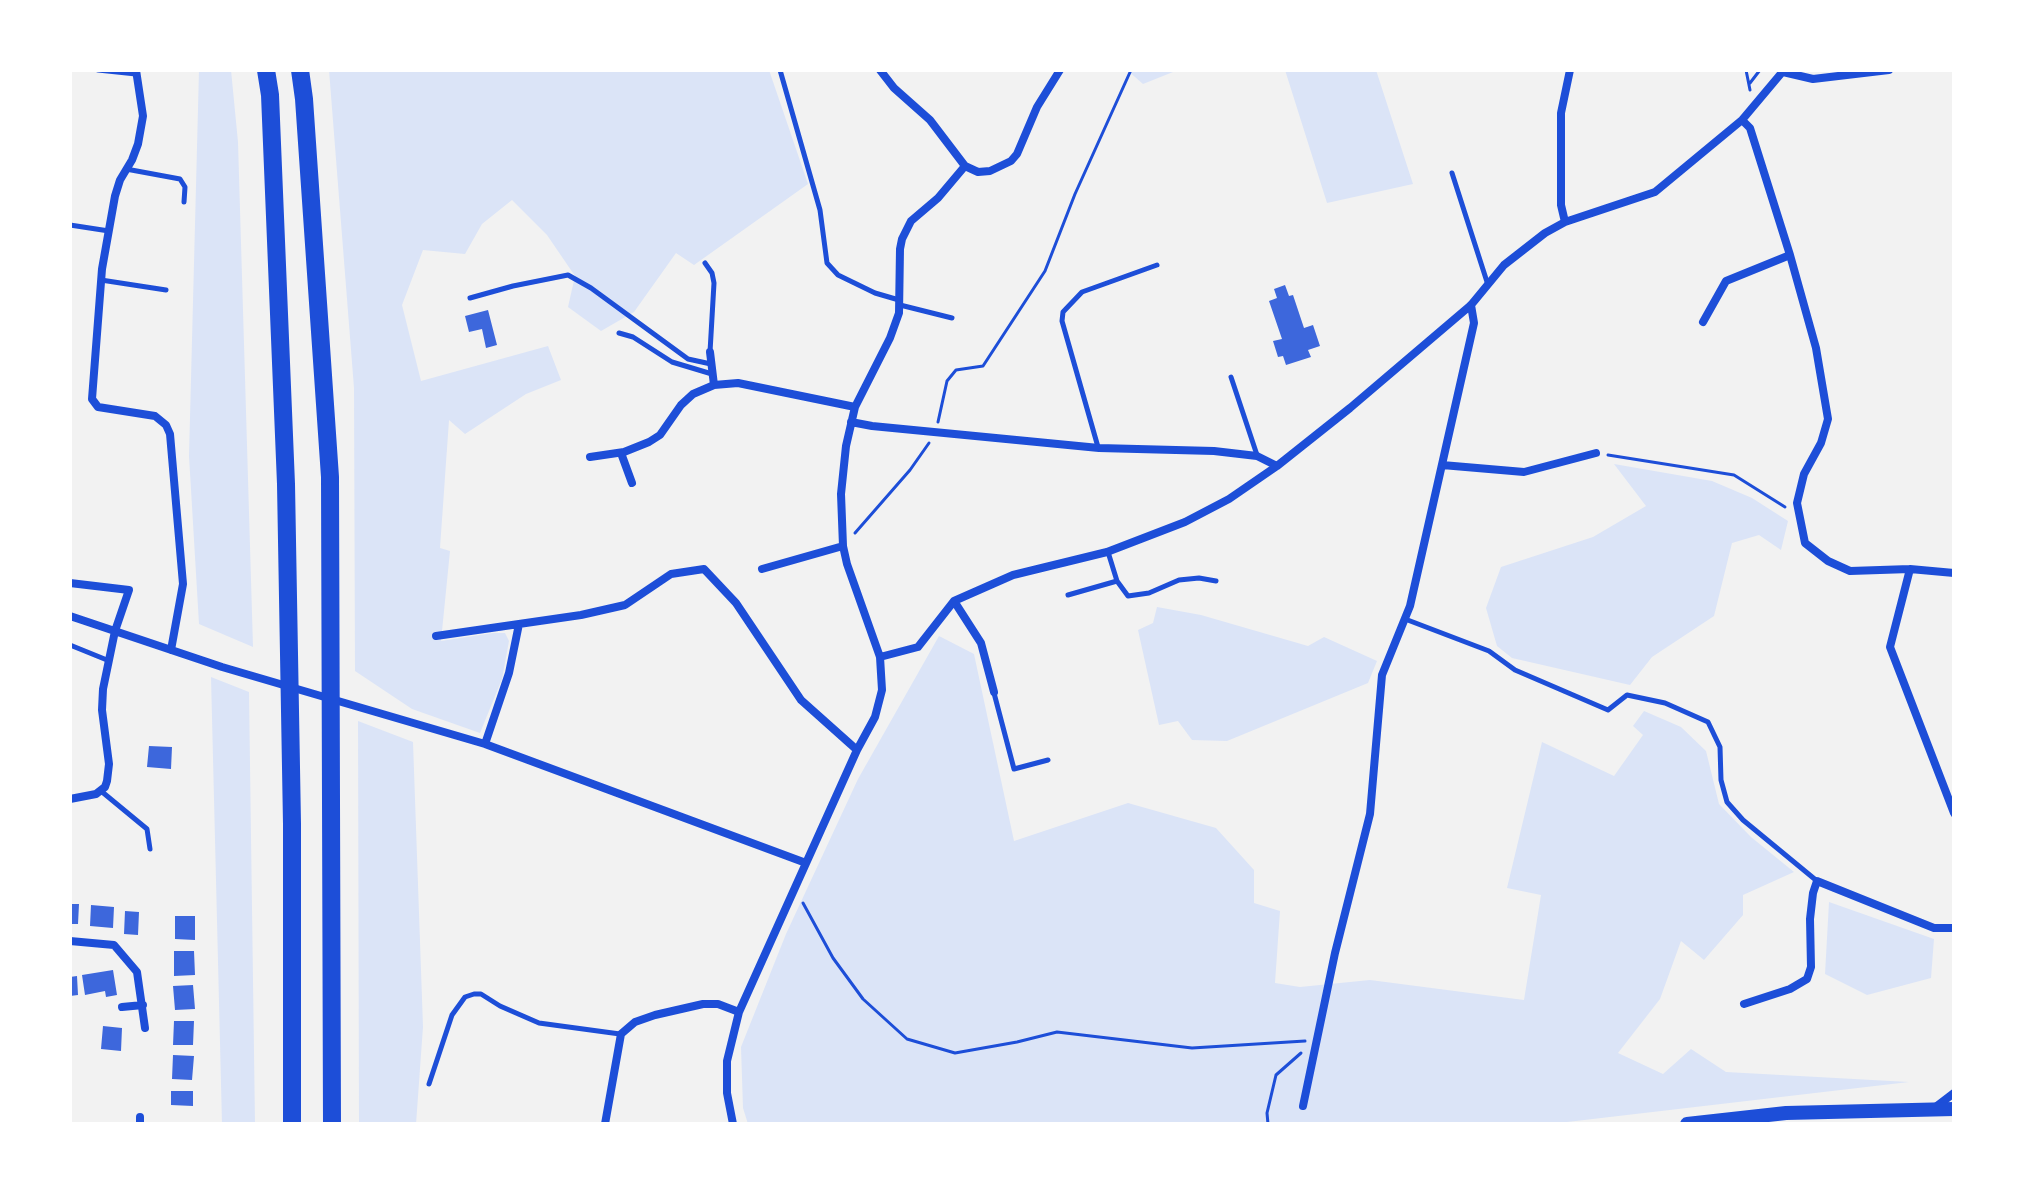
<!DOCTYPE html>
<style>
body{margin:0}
#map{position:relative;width:2024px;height:1194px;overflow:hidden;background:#f2f2f2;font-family:"Space Grotesk",sans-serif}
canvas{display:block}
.frame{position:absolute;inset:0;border:72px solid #fff;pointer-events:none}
</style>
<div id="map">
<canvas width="2024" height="1194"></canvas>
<div class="frame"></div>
</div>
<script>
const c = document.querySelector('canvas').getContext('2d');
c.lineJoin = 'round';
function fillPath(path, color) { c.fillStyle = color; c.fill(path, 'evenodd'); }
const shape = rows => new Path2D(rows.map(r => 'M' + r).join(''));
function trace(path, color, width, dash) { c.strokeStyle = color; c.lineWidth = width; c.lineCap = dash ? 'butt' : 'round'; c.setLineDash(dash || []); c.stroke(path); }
fillPath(shape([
 [199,70,231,70,238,142,253,647,199,624,189,456],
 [329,70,769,70,808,184,694,265,676,253,634,312,601,331,568,307,575,276,547,235,512,200,482,224,465,254,423,250,402,305,421,381,548,346,561,380,526,394,465,434,449,420,440,548,450,551,441,641,493,633,505,633,509,641,502,679,480,733,412,709,355,671,354,388],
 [1127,70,1178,70,1143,84],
 [1285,70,1376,70,1413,184,1327,203],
 [1614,464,1712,481,1752,498,1788,521,1781,550,1759,535,1732,543,1714,616,1652,657,1630,685,1512,658,1497,646,1486,608,1501,567,1593,537,1646,506],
 [1157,607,1201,615,1308,646,1324,637,1377,661,1368,683,1227,741,1192,740,1178,721,1159,725,1138,630,1153,623],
 [939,636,974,654,1014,841,1128,803,1216,828,1254,870,1254,903,1280,911,1275,983,1300,987,1370,980,1524,1000,1541,895,1507,888,1542,742,1614,776,1643,735,1633,726,1644,711,1681,727,1706,751,1719,804,1751,837,1794,872,1743,895,1743,915,1704,960,1681,941,1660,999,1618,1053,1663,1074,1691,1049,1726,1072,1909,1082,1550,1124,748,1124,743,1108,741,1047,786,934,858,779],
 [211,677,249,692,255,1124,222,1124],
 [358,721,413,742,423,1027,416,1124,359,1124],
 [1829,902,1934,939,1931,978,1867,995,1825,974]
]), '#dbe4f7');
fillPath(shape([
 [1285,285,1289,296,1293,295,1304,328,1313,325,1320,346,1308,350,1311,357,1286,365,1283,356,1278,357,1273,341,1282,339,1269,301,1277,298,1274,289],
 [488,310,497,345,486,348,482,329,469,332,465,316],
 [149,746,172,747,171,769,147,767],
 [70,904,79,904,78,924,70,924],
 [91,905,114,907,113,928,90,926],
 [125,911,139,912,138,935,124,934],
 [175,916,195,916,195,940,175,939],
 [174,951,194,951,195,975,174,976],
 [113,970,117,995,106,997,105,991,85,995,82,975],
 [77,976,78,995,70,996,70,977],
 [193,985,195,1009,175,1010,173,986],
 [174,1021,194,1021,193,1045,173,1045],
 [103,1026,122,1028,121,1051,101,1049],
 [173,1055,194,1056,192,1080,172,1079],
 [171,1091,193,1091,193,1106,171,1105]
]), '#3d67dc');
trace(shape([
 [1746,70,1750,90],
 [1750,83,1760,70],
 [938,422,947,381,956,370,983,366,1045,271,1075,194,1131,70],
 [1608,455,1734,475,1785,507],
 [855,533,910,470,929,443],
 [803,903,833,958,863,999,907,1039,955,1053,1017,1042,1057,1032,1192,1048,1305,1041],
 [1268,1124,1267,1113,1276,1075,1301,1053]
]), '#1d4ed8', 3);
trace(shape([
 [98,70,136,74],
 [780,70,820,210,827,263,838,275,875,293,899,300],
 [126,169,180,179,185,187,184,202],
 [1452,173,1488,285],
 [70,225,109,231],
 [705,263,712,273,714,283,710,352],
 [101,280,166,290],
 [470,298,513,286,568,275,591,288,688,359,711,364],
 [900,305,952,318],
 [619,333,633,337,672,362,712,374],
 [1231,377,1257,455],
 [1098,447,1062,321,1063,312,1082,292,1157,265],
 [1108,552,1117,581,1128,596,1149,593,1179,580,1199,578,1216,581],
 [1068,595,1117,581],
 [1405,619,1489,651,1515,670,1608,710,1627,695,1665,703,1708,722,1720,747,1721,780,1727,802,1743,820,1817,881],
 [70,645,107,660],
 [994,693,1014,769,1048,760],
 [101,791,147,829,150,849],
 [429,1084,452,1015,465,997,474,994,481,994,500,1006,539,1023,620,1034]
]), '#1d4ed8', 5);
trace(shape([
 [136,70,143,116,138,144,132,160,120,180,115,196,102,269,92,399,98,407,155,416,166,425,170,434,183,584,171,650],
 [880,70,894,88,930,120,965,166],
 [1783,72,1813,79,1889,70],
 [1742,120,1750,128,1790,255,1816,348,1828,419,1821,443,1804,474,1797,503,1805,543,1828,561,1850,571,1910,569],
 [1565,222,1561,205,1561,113,1570,70],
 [1703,322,1726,281,1790,255],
 [710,352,714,385],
 [851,422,872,426,1099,448,1214,451,1257,456,1277,466],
 [621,453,632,483],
 [590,457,624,452,649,442,660,435,681,405,693,394,714,385,738,383,855,407],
 [1442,465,1524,472,1596,453],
 [762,569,843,546],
 [1954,573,1910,569,1890,647,1954,813],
 [70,583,129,590,115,631,103,689,102,710,109,764,107,781,105,787,96,794,70,799],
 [954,601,981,643,994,692],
 [70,616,222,667,485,744,806,863],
 [436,636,581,615,625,605,671,574,704,569,736,603,801,700,857,750],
 [880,657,847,564,843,546,841,494,846,446,855,407,890,338,899,313,900,249,902,239,911,221,938,198,965,166,978,172,990,171,1011,161,1017,154,1037,107,1060,70],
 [485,744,509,673,519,624],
 [70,941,114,945,137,972,145,1028],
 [1744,1004,1790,989,1807,979,1811,967,1810,919,1813,893,1817,881,1934,928,1954,928],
 [122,1007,143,1005],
 [1303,1106,1335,953,1370,814,1382,675,1410,606,1474,323,1471,305],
 [1933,1109,1954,1093],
 [140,1117,140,1124],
 [605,1124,621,1034,635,1022,655,1015,703,1004,718,1004,739,1012],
 [733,1124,727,1093,727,1061,739,1012,857,750,875,717,882,690,880,657,918,647,954,601,1013,575,1107,552,1185,522,1229,499,1277,466,1350,408,1471,305,1504,265,1545,233,1565,222,1655,192,1742,120,1784,70]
]), '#1d4ed8', 8);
trace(shape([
 [1687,1124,1786,1113,1954,1109]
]), '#1d4ed8', 14);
trace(shape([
 [266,70,270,95,286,484,292,824,292,1124],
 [300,70,304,99,330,477,332,1124]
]), '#1d4ed8', 18);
</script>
